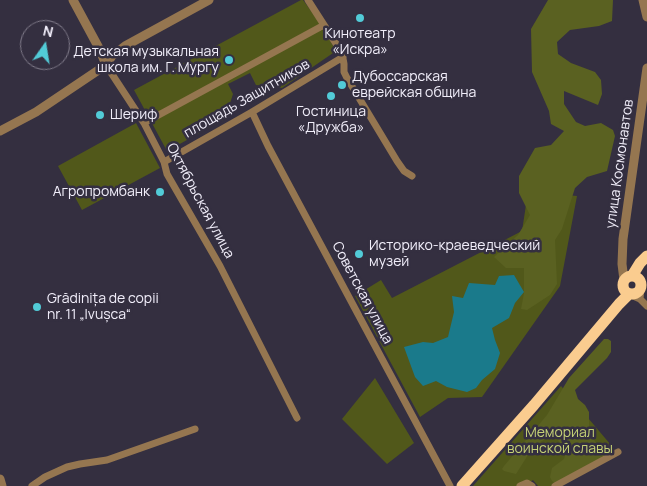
<!DOCTYPE html>
<meta charset="utf-8">
<style>
body{margin:0}
#map{position:relative;width:647px;height:486px;overflow:hidden;background:#342f40;font-family:Manrope,sans-serif}
canvas{display:block}
.north{position:absolute;left:20px;top:20px;width:50px;height:50px;box-sizing:border-box;background:#342f40;border:1px solid #807b8a;border-radius:50%;rotate:13deg;font-size:14px;font-weight:700;line-height:20px;text-align:center;color:#f1eefa}
.north::after{content:'';display:block;margin:auto;width:18px;height:22px;background:#52cbd7;clip-path:polygon(50% 0,100% 100%,50% 72%,0 100%)}
</style>
<div id="map">
<canvas width="647" height="486"></canvas>
<div class="north">N</div>
</div>
<script>
const c = document.querySelector('canvas').getContext('2d');
c.lineJoin = 'round';
function fillPath(path, color) { c.fillStyle = color; c.fill(path, 'evenodd'); }
const shape = rows => new Path2D(rows.map(r => 'M' + r).join(''));
function trace(path, color, width, dash) { c.strokeStyle = color; c.lineWidth = width; c.lineCap = dash ? 'butt' : 'round'; c.setLineDash(dash || []); c.stroke(path); }
function write(font, color, halo, rows, align = 'center') {
  c.font = font + ' Manrope,sans-serif'; c.lineWidth = 5; c.setLineDash([]); c.textBaseline = 'middle'; c.strokeStyle = halo; c.fillStyle = color; for (const [text, x, y, turn = 0] of rows) {
    c.save(); c.translate(x, y); c.rotate((+turn || 0) * Math.PI / 180); c.textAlign = isNaN(turn) ? turn : align; if (halo) c.strokeText(text, 0, 0); c.fillText(text, 0, 0); c.restore();
  }
}
fillPath(shape([
 [301,0,303,0,320,23,336,51,282,88,256,85,250,73,228,84,233,94,225,119,167,151,134,90],
 [136,123,160,168,82,210,58,166],
 [528,192,577,196,560,286,482,397,448,398,420,417,355,296,381,280,392,298,522,231],
 [375,378,414,443,387,464,342,419],
 [561,386,616,451,551,486,538,486,533,480,524,486,473,486]
]), '#51581a');
fillPath(shape([
 [548,0,613,0,612,21,599,26,570,30,557,42,558,54,571,63,595,72,601,80,602,94,598,105,564,91,564,104,576,122,585,126,601,123,613,130,615,136,607,171,587,177,575,188,562,229,555,240,557,284,550,295,527,310,521,309,524,293,524,268,506,268,494,257,518,235,530,215,519,193,519,176,535,148,551,145,564,131,551,124,549,111,532,72,531,29],
 [604,339,608,339,611,341,611,352,607,358,575,390,578,399,585,405,589,412,589,433,605,455,604,459,555,483,552,481,550,477,552,468,564,459,566,452,556,437,549,434,548,437,533,447,516,474,504,471,502,469,504,466,547,415,569,378]
]), '#5a6121');
fillPath(shape([
 [514,275,524,292,515,303,509,318,492,328,495,340,500,353,495,369,482,380,476,388,467,392,447,387,436,381,423,386,415,377,404,347,423,342,433,343,448,337,454,312,452,296,463,298,469,283,495,285,499,276]
]), '#1a7a8b');
trace(shape([
 [308,0,342,53,344,64,344,72,347,78,397,161,404,171,412,176],
 [106,65,144,123,164,162,167,174,220,266,297,418],
 [252,112,268,146,450,486],
 [144,123,324,25],
 [164,162,252,112,343,57],
 [629,294,640,299,647,306],
 [640,299,641,288],
 [32,486,45,477,67,467,80,464,107,460,195,429],
 [520,486,527,483,532,486],
 [555,486,618,452]
]), '#957650', 7);
trace(shape([
 [73,0,100,50,106,65],
 [643,0,647,17],
 [0,131,36,112,106,65,112,56,125,46,209,0],
 [624,280,622,264,623,239,647,68],
 [0,479,2,486]
]), '#957650', 9);
trace(shape([
 '623 285a9 9 0 1 1 18 0a9 9 0 1 1-18 0Z',
 [632,276,640,263,647,256],
 [462,486,534,405,619,304,629,294]
]), '#facc8f', 11);
for (const [x, y, r, color] of [
 [360,18,5,"#52cbd7"],
 [229,60,5,"#52cbd7"],
 [342,85,5,"#52cbd7"],
 [331,96,5,"#52cbd7"],
 [100,115,5,"#52cbd7"],
 [160,192,5,"#52cbd7"],
 [359,254,5,"#52cbd7"],
 [37,307,5,"#52cbd7"]
]) { const dot = new Path2D(); dot.arc(x, y, r, 0, 2 * Math.PI); c.fillStyle = color; c.fill(dot); trace(dot, '#342f40', 2); }
write('14px', '#f1eefa', '#342f40', [
 ["Кинотеатр",360,34,"center"],
 ["«Искра»",360,50,"center"],
 ["Детская музыкальная",219,52,"right"],
 ["школа им. Г. Мургу",219,68,"right"],
 ["Дубоссарская",352,77],
 ["еврейская община",352,93],
 ["Гостиница",331,112,"center"],
 ["«Дружба»",331,128,"center"],
 ["Шериф",110,115],
 ["Агропромбанк",150,192,"right"],
 ["Историко-краеведческий",369,246],
 ["музей",369,262],
 ["Grădinița de copii",47,299],
 ["nr. 11 „Ivușca“",47,315]
], 'left');
write('14px', '#f1eefa', '#342f40', [
 ["площадь Защитников",247,99,-30],
 ["улица Космонавтов",620,164,-82],
 ["Октябрьская улица",200,201,62],
 ["Советская улица",362,293,62]
]);
write('14px', '#c5d176', '#342f40', [
 ["Мемориал",560,433],
 ["воинской славы",560,449]
]);
</script>
